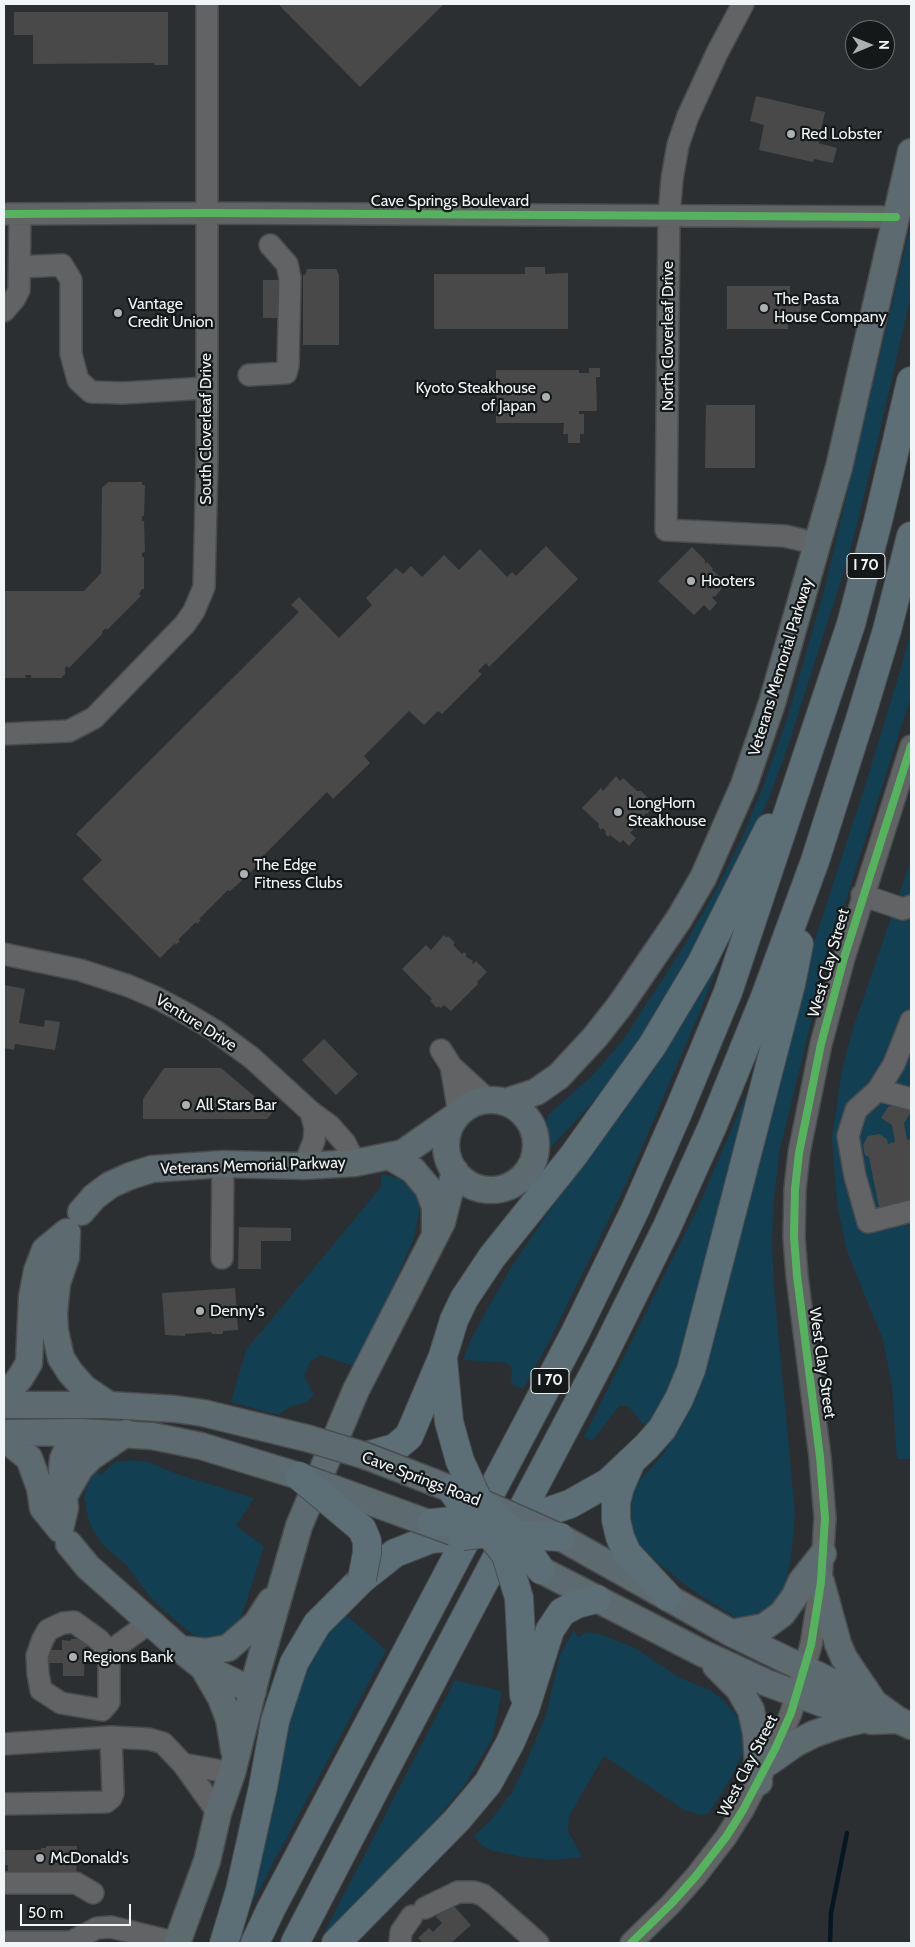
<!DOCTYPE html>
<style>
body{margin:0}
#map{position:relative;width:915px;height:1947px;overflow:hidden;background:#2c2f31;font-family:Cabin,sans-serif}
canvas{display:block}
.frame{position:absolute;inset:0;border:5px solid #f0f5f7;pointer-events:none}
.north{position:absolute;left:845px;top:20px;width:50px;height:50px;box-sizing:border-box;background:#151819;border:1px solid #6d7072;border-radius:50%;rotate:89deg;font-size:14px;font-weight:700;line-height:20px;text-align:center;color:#f0f5f7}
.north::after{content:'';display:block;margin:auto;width:18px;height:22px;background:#abb0b2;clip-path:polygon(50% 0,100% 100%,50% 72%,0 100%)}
.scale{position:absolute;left:20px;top:1904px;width:111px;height:22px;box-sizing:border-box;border:2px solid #f0f5f7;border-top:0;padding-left:6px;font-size:15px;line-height:18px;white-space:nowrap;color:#f0f5f7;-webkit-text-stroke:4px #151819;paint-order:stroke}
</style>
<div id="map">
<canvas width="915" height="1947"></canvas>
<div class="frame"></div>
<div class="north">N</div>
<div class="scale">50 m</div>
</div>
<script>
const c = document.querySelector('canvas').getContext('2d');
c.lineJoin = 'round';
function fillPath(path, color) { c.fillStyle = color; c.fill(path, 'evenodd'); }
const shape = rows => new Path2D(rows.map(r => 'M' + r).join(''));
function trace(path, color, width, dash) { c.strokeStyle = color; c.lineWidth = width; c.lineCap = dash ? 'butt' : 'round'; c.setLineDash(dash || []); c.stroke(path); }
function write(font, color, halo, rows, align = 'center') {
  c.font = font + ' Cabin,sans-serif'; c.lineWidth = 4.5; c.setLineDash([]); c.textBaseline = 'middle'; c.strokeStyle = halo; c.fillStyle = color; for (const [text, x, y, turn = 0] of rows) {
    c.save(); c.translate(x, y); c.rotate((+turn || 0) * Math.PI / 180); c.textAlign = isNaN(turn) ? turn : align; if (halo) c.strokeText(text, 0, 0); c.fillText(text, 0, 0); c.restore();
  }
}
fillPath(shape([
 [911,223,911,295,876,448,849,555,788,746,769,798,727,891,655,1019,616,1077,551,1147,533,1160,540,1133,549,1114,594,1074,623,1040,684,946,718,886,742,838,762,789,787,719,824,591],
 [911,628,911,696,824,969,780,1149,774,1198,772,1243,774,1287,795,1513,791,1557,785,1585,781,1596,773,1606,764,1613,748,1618,737,1619,684,1584,652,1558,631,1535,628,1494,664,1453,691,1404,801,982,866,783,903,661],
 [911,860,911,1459,897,1459,892,1386,883,1340,847,1251,837,1204,832,1136,842,1070,853,1028],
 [717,957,720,959,701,1009,628,1180,550,1340,523,1389,510,1383,512,1374,511,1366,502,1362,463,1360,471,1339,510,1269,554,1204,585,1163],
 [746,1095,755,1098,685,1348,667,1397,647,1429,628,1406,619,1406,592,1441,584,1437,699,1205],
 [381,1174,400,1179,415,1192,420,1209,413,1241,356,1367,321,1355,310,1362,304,1376,314,1395,306,1403,292,1406,278,1415,231,1402,246,1350,381,1187],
 [130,1460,148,1462,177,1474,254,1498,236,1526,264,1546,247,1600,239,1623,229,1638,204,1641,192,1634,153,1601,126,1565,102,1544,92,1528,88,1518,84,1496,90,1478,95,1471,101,1475,115,1462],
 [345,1614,386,1650,234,1937,303,1669,332,1626],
 [574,1630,578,1637,588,1632,600,1634,635,1648,680,1678,712,1691,723,1700,740,1720,748,1743,728,1783,708,1814,700,1815,684,1810,604,1756,569,1816,568,1831,582,1857,553,1860,523,1857,493,1851,482,1846,474,1836,490,1821,512,1792,525,1765,546,1715,560,1655],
 [455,1680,502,1691,492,1739,464,1786,383,1882,329,1936,324,1933]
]), '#123f52');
trace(shape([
 [830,1943,831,1913,847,1833]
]), '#051822', 4.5);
fillPath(shape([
 [278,4,444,4,360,87],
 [14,12,168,12,168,65,154,65,154,63,33,64,33,35,14,35],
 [756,96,825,112,818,143,837,148,833,163,814,159,813,162,759,150,764,125,750,121],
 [525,267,545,267,545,274,568,273,568,329,434,329,434,274,525,274],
 [307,269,336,269,339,275,339,345,303,345,303,275,305,275],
 [263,280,283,280,282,325,277,325,278,318,263,318],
 [727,286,790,286,790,299,801,299,801,316,788,316,788,329,727,329],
 [589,368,600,368,600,377,596,377,597,411,579,411,579,414,584,414,584,434,580,434,580,443,568,443,568,434,563,434,564,423,496,423,496,370,579,370,579,373,589,373],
 [706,405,755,405,755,468,705,468],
 [108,482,142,482,142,485,145,485,144,516,142,516,142,521,144,521,145,552,142,553,142,557,144,557,144,589,142,589,139,594,141,596,107,630,106,628,102,632,103,633,69,668,67,666,65,668,65,675,62,676,62,678,31,678,31,675,25,675,26,678,4,678,4,591,84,591,101,573,102,488],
 [546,546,578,579,489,667,486,663,478,671,482,674,442,714,438,711,424,725,409,711,364,756,370,763,333,799,327,792,261,858,262,859,257,866,236,886,230,891,228,890,199,919,201,920,197,924,196,922,178,940,180,941,176,945,175,943,160,958,82,879,102,860,76,834,299,612,291,605,299,597,339,638,372,605,366,598,396,568,403,574,411,566,422,577,444,555,459,570,480,549,507,577,512,572,516,576],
 [692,547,705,560,705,564,707,562,713,569,712,570,724,580,723,582,725,584,715,597,714,596,712,597,717,603,710,611,704,605,694,615,658,581],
 [616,776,620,781,623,778,637,791,641,791,648,798,648,802,652,806,650,810,647,814,646,813,636,824,635,823,631,827,634,829,630,833,636,838,629,846,623,840,620,843,610,835,608,837,605,833,606,832,603,828,601,830,598,826,599,824,582,808,601,788,603,791],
 [444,935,447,938,448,936,455,943,453,945,462,954,464,952,467,955,465,956,473,961,472,963,473,964,476,961,487,972,477,982,478,984,451,1011,444,1005,441,1008,438,1006,437,1008,430,1001,432,999,402,969,426,945,431,950],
 [4,985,25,989,19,1023,44,1027,45,1020,60,1022,55,1050,15,1044,14,1050,4,1048],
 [324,1039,358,1074,336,1095,302,1060],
 [164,1068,221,1068,273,1112,267,1119,143,1119,143,1099],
 [899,1104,911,1112,904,1123,907,1140,911,1139,911,1200,879,1207,869,1157,865,1155,863,1145,868,1136,879,1134,887,1139,888,1144,895,1142,892,1125,881,1118,888,1107],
 [239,1227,291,1228,291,1241,261,1241,261,1269,238,1269],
 [235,1288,238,1330,223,1331,223,1334,212,1334,211,1332,185,1334,185,1336,165,1335,162,1293],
 [71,1639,88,1639,87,1647,85,1647,84,1676,63,1676,63,1663,45,1663,45,1650,62,1650,62,1640,71,1641],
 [46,1846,77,1846,76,1880,8,1879,8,1865,4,1865,4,1850,41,1850,41,1848,46,1848],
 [451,1903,471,1925,451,1943,423,1943,418,1938,429,1928,433,1932,442,1923,436,1917]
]), '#494949');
const minor = shape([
 [743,4,717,53,688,116,678,145,672,179,669,216,666,530,785,536,818,544],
 [4,214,207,213,896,217],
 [20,267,62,265,71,280,71,354,78,380,91,392,123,393,206,388],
 [4,311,15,298,19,290,20,214],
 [249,375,286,373,288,365,290,278,287,264,270,245],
 [4,734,69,731,94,718,185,624,194,611,204,587,207,461,207,4],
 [862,895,903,909,911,906],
 [4,954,80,970,129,986,157,998,187,1014,214,1030,252,1058,311,1112,330,1126,345,1143,355,1163],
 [911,1021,894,1064,878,1090,856,1110,848,1136,855,1176,868,1222,911,1211],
 [441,1050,451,1066,488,1100],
 [451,1066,459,1113],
 [878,1090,911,1099],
 [304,1166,314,1141,315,1128,311,1112],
 [222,1258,223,1164],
 [74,1622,99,1640,109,1652,109,1702,102,1710,61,1703,41,1690,38,1674,37,1656,42,1641,48,1630,63,1623,74,1622],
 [109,1652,149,1623],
 [4,1744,111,1737,149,1739,163,1743,183,1764,218,1813],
 [183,1764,232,1773],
 [4,1804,106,1802,111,1798,113,1793,111,1737],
 [4,1883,76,1883,93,1893],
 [425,1908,458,1892,474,1892,483,1895,494,1904,538,1943],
 [4,1942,71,1942,97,1928,111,1927,177,1943],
 [400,1943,401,1932,412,1916],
 [631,1943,671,1904,696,1876,726,1837,743,1810,775,1749,791,1713,811,1645,821,1582,825,1518,820,1457,797,1276,794,1237,795,1189,799,1153,821,1044,844,958,911,746]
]);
const major = shape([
 '446 1145a45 45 0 1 1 90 0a45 45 0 1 1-90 0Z',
 [505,1102,536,1092,559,1076,596,1036,621,1004,679,919,703,878,744,785,772,703,839,467,911,152],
 [389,1156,413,1170,428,1188,435,1207,435,1230],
 [81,1212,94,1197,110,1185,130,1176,152,1169,223,1164,304,1166,355,1163,403,1153,456,1116],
 [67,1232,66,1257,57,1283,54,1313,55,1331,61,1358,70,1372,84,1388,109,1405],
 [4,1397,20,1378,29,1363,32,1297,37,1271,45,1250,67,1232],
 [4,1405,109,1405,175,1409,203,1413,310,1439],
 [4,1433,79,1432,152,1436,201,1446,299,1476],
 [4,1438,29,1458,40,1488,43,1508,60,1529],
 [64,1496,80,1468,91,1457,126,1433],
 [60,1529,65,1508,62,1470,63,1459,68,1447,79,1432],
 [560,1537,731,1633,873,1702,898,1720,911,1726],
 [69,1544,88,1567,180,1649,203,1667,253,1691],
 [541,1570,702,1653,767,1683,865,1719,871,1721,898,1720],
 [821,1582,838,1644,844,1658,873,1701],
 [731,1633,764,1627,782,1614,795,1596,801,1582,823,1554],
 [180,1649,206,1652,228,1648,256,1624,271,1601],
 [716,1666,739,1689,751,1710,756,1733,759,1782],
 [203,1667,221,1698,229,1719,234,1750],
 [769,1762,796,1743,814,1734,840,1725,865,1719],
 [177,1943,207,1861,218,1813,232,1773,258,1669,299,1526,356,1390,442,1222,455,1171]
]);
const highway = shape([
 [443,1360,449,1422,460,1461],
 [366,1456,395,1448,409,1436,443,1356,454,1320,464,1299,492,1257,573,1156,652,1046,701,964,769,828],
 [630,1464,620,1487,616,1502,616,1520,620,1537,627,1553,668,1597],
 [523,1520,570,1504,609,1482,647,1446,662,1429,679,1399,691,1370,791,984,799,944],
 [519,1598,524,1695],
 [224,1943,240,1890,263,1787,275,1721,294,1663,317,1624,362,1579,395,1553,431,1539,462,1536],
 [255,1943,271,1909,575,1333,635,1210,679,1110,728,992,851,624,878,521,911,381],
 [295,1943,377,1785,602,1358,667,1227,713,1125,765,997,815,861,862,713,887,630,911,536],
 [336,1943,457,1820,488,1783,510,1743,525,1709,550,1630,562,1612,577,1604,597,1599]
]);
trace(minor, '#494c4d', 24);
trace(major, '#494c4d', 29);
trace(highway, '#494c4d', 30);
trace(minor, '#616364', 21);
trace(major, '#5d6a6f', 26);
trace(highway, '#5c6f76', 28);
const majorBridge = shape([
 [310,1439,366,1456,451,1489,557,1536],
 [302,1477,453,1532]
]);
const highwayBridge = shape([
 [460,1461,478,1500,516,1535,541,1570],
 [299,1476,362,1529,367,1541,367,1553,362,1579],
 [451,1489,472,1518,489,1533,506,1555,519,1598],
 [432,1523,487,1518],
 [462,1536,489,1533,560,1537]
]);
trace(majorBridge, '#494c4d', 29, []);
trace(highwayBridge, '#494c4d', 30, []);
trace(majorBridge, '#5d6a6f', 26);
trace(highwayBridge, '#5c6f76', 28);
trace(shape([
 [4,214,207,213,896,217],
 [631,1943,671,1904,696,1876,726,1837,743,1810,775,1749,791,1713,811,1645,821,1582,825,1518,820,1457,797,1276,794,1237,795,1189,799,1153,821,1044,844,958,911,746]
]), '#56b35d', 8);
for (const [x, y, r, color] of [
 [791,134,5,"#abb0b2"],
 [764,308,5,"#abb0b2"],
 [118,313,5,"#abb0b2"],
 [546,397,5,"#abb0b2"],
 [691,581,5,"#abb0b2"],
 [618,812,5,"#abb0b2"],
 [244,874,5,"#abb0b2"],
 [186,1105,5,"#abb0b2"],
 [200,1311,5,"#abb0b2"],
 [73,1657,5,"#abb0b2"],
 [40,1858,5,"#abb0b2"]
]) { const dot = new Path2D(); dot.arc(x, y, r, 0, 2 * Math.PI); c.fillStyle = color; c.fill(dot); trace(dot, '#151819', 2); }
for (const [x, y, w] of [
 [866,566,38],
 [550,1381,38]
]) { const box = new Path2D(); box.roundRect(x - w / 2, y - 12.5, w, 25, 4); c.fillStyle = '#151819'; c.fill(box); trace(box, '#f0f5f7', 1); }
write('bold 15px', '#f0f5f7', null, [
 ["I 70",866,566],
 ["I 70",550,1381]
]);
write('16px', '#f0f5f7', '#151819', [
 ["Red Lobster",801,134],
 ["The Pasta",774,299],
 ["House Company",774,317],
 ["Vantage",128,304],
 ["Credit Union",128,322],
 ["Kyoto Steakhouse",536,388,"right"],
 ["of Japan",536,406,"right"],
 ["Hooters",701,581],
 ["LongHorn",628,803],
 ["Steakhouse",628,821],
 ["The Edge",254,865],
 ["Fitness Clubs",254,883],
 ["All Stars Bar",196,1105],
 ["Denny's",210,1311],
 ["Regions Bank",83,1657],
 ["McDonald's",50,1858]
], 'left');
write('16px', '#f0f5f7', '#151819', [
 ["Cave Springs Boulevard",450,201],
 ["North Cloverleaf Drive",668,336,-90],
 ["South Cloverleaf Drive",206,429,-90],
 ["Veterans Memorial Parkway",781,667,-73],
 ["West Clay Street",829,963,-74],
 ["Venture Drive",196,1023,32],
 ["Veterans Memorial Parkway",253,1166,-2],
 ["West Clay Street",822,1363,82],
 ["Cave Springs Road",421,1479,21],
 ["West Clay Street",748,1766,-63]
]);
</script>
